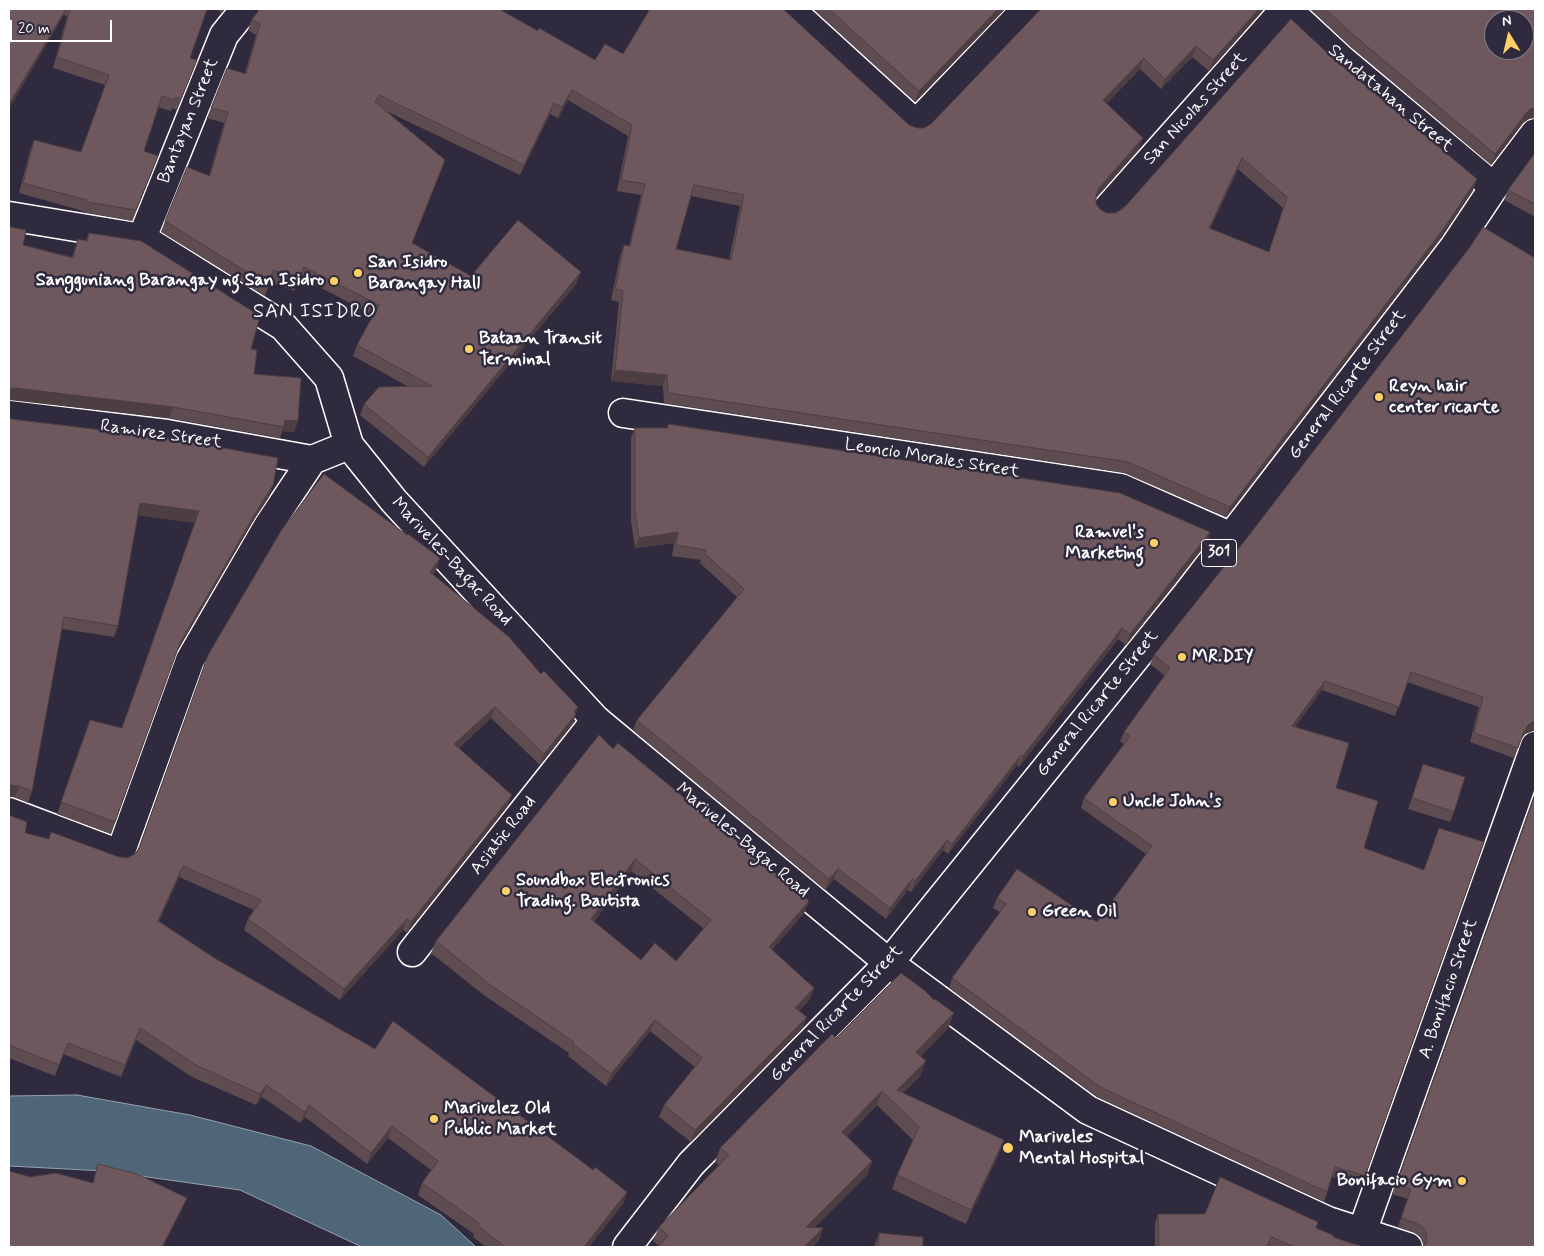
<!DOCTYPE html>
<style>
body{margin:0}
#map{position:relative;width:1544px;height:1256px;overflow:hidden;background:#2f2a3d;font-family:Mynerve,sans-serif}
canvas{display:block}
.frame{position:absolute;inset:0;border:10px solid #fff;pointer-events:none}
.north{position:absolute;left:1484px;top:10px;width:50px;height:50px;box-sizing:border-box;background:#2f2a3d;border:1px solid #827f8b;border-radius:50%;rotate:351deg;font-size:14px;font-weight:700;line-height:20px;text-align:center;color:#fff}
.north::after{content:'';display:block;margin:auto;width:18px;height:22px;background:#ffd166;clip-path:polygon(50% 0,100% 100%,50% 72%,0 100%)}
.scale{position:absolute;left:10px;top:20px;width:102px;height:22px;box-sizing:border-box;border:2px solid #fff;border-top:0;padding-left:6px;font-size:15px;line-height:18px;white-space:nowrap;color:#fff;-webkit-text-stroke:4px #2f2a3d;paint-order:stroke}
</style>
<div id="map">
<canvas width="1544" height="1256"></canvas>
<div class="frame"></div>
<div class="north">N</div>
<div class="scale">20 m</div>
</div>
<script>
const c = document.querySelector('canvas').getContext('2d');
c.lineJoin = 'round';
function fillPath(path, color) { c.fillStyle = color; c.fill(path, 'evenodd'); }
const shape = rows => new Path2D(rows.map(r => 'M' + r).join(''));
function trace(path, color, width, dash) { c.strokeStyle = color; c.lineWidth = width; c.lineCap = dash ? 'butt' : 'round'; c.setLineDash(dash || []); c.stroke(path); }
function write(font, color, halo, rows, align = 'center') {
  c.font = font + ' Mynerve,sans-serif'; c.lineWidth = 5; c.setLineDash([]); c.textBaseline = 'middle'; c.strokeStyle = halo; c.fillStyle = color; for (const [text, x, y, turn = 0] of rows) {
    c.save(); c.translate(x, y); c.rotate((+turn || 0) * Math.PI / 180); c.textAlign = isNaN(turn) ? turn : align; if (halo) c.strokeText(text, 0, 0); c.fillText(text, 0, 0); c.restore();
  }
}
const water = shape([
 [77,1095,190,1115,311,1146,441,1215,476,1247,362,1247,240,1190,105,1171,9,1166,9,1096,77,1095]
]);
fillPath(water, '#4e6678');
trace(water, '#95a3ae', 1);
const street = shape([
 [790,9,916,124,1026,9],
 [1287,9,1342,60,1494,187],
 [1107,209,1285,9],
 [623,413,1121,488,1232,537],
 [9,415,167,434,312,460],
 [9,812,120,854,190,660,268,526,312,460,349,445],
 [412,952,596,720],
 [889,963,1088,1110,1328,1221,1408,1247],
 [1362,1232,1535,746]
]);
const secondary = shape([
 [142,238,224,35,245,9],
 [627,1247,691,1164,889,963]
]);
const primary = shape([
 [9,216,142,238,283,326,329,378,349,445,394,501,596,720,889,963,1187,594,1454,247,1494,187,1535,133]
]);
trace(street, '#fff', 31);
trace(secondary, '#fff', 31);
trace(primary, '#fff', 31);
trace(street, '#2f2a3d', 28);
trace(secondary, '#2f2a3d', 28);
trace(primary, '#2f2a3d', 28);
fillPath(shape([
 [9,9,207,9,190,58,197,60,177,110,172,108,171,111,158,107,144,151,154,167,132,221,83,212,83,211,19,193,30,151,34,140,81,152,105,85,53,68,67,16,64,15],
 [216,9,225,9,222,13],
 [645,9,783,9,909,125,917,128,924,128,1264,9,1209,71,1192,57,1161,89,1140,69,1106,104,1139,149,1096,198,1096,204,1101,210,1107,213,1115,213,1336,61,1477,179,1473,190,1441,238,1226,517,1124,473,664,403,663,386,611,381,619,302,611,300,620,256,624,245,629,246,641,195,617,191,628,136,568,100,558,118,550,114,520,175,386,111,445,160,412,243,471,276,577,283,424,467,360,415,364,404,409,387,353,356,357,345,373,315,300,277,294,291,270,282,265,296,161,232,165,221,209,176,224,123,207,118,211,108,245,73,256,35,248,30,252,19,538,31,595,60,623,54,649,11],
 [1238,169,1283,208,1269,252,1210,229],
 [691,196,740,206,729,260,676,249],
 [813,9,1005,9,915,102],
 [1310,9,1535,9,1529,119,1523,123,1491,165,1352,48],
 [1535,153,1535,217,1504,200,1508,190],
 [89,233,251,349,254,374,298,421,294,432,282,431,280,438,169,418,11,399,23,245,72,257,78,239,86,241],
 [9,418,269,497,255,518,175,654,111,834,57,814,90,720,122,728,195,523,138,515,118,626,114,637,62,629,32,791,28,803,15,797],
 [668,424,1210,532,1207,543,1126,645,1118,639,1019,767,1017,765,948,854,943,850,911,892,908,890,886,919,834,879,825,890,633,730,637,720,737,597,700,563,701,560,672,556,674,543,635,548,631,522,631,438,635,428,667,428],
 [1250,534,1533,731,1525,734,1520,741,1514,758,1470,742,1479,707,1407,682,1395,716,1322,690,1295,727,1336,788,1364,848,1424,870,1484,842,1362,1185,1332,1177,1324,1202,1096,1096,949,988,952,978,1000,912,993,908,997,898,1097,922,1146,854,1081,808,1084,798,1124,744,1120,741,1124,732,1165,676,1150,664,1154,655],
 [407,535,440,558,436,570,433,575,576,714,572,725,540,765,491,718,459,748,507,807,407,933,403,930,340,1000,244,930,248,919,254,910,179,877,159,921,216,959,375,1049,593,1170,627,1192,623,1204,589,1247,486,1247,473,1237,474,1234,418,1195,422,1183,431,1170,388,1138,367,1164,305,1117,300,1123,262,1097,256,1105,192,1077,136,1040,121,1077,63,1054,55,1076,9,1058,9,815,25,833,119,857,127,858,135,854],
 [613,749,809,901,804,913,772,950,814,988,810,999,799,1011,802,1029,691,1142,659,1117,664,1105,695,1067,650,1031,606,1086,568,1056,569,1053,485,996,431,953,436,941],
 [631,871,704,929,676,961,641,960,594,922],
 [1423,764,1454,812,1450,822,1408,809],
 [1535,794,1535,1247,1423,1247,1423,1244,1420,1237,1413,1232,1398,1227,1408,1199,1392,1194],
 [949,1027,921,1056,921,1075,903,1093,999,1154,966,1224,892,1189,897,1175,913,1140,877,1105,847,1136,872,1161,867,1175,815,1227,823,1228,818,1242,659,1246,653,1241,659,1227,719,1165,715,1162,720,1148,836,1038],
 [1158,1214,1316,1228,1333,1237,1361,1247,1269,1247,1267,1246,1267,1247,1155,1247,1155,1224],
 [879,1233,923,1247,874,1247]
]), '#5f4c51');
fillPath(shape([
 [66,9,67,9,64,15,9,109,9,104],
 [998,9,1005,9,915,102,919,91],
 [1259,9,1264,9,1209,71,1213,60],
 [1196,46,1192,57,1161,89,1165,79],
 [1144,58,1140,69,1099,111,1103,100],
 [572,90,568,100,558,118,562,107],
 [554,103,550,114,520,175,524,165],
 [1532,108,1535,108,1535,118,1529,119,1523,123,1491,165,1495,154,1527,112],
 [1143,138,1139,149,1095,199,1096,195,1099,188],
 [1242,158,1238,169,1205,239,1209,228],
 [1477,179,1473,190,1441,238,1226,517,1230,507],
 [581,272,577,283,424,467,428,457],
 [615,370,667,375,663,386,611,381],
 [15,388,173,407,169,418,9,400,9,389],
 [285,420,298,421,294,432,282,431],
 [273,485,269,497,255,518,175,655,180,643,259,507],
 [140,503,199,511,195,523,136,515],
 [678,532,674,543,635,548,639,538],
 [1210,532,1207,543,1126,645,1130,634],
 [440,558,436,570,426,584,430,572],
 [1122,628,1118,639,1019,767,1023,756],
 [1325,681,1322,690,1289,736,1292,726],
 [495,707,491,718,450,756,454,744],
 [578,707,572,725,540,765,544,754,574,712],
 [1535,721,1535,731,1533,731,1525,734,1520,741,1524,731,1529,724],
 [1021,755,1017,765,948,854,952,844],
 [10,785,19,786,15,797,9,797,9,786],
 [512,795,507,807,407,933,411,922],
 [947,840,943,850,911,892,915,881],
 [635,859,631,871,587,931,591,919],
 [183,866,179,877,154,932,158,921],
 [838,869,834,879,825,890,829,879],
 [912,879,908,890,886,919,890,908],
 [809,901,804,913,765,958,769,947],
 [407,919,403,930,340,1000,344,989],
 [814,988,810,999,791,1020,795,1008],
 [954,1013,949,1027,911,1066,916,1052],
 [807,1017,802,1029,691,1142,695,1130],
 [655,1020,650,1031,606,1086,611,1074],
 [926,1061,921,1075,894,1102,897,1090],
 [266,1085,262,1097,256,1105,260,1094],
 [882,1091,877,1105,837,1146,842,1132],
 [309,1105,305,1117,300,1123,305,1112],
 [392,1126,388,1138,367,1164,371,1153],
 [1004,1140,999,1154,966,1224,971,1210],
 [872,1161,867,1175,801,1241,806,1227],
 [627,1192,623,1204,589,1247,584,1247],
 [187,1198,183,1208,163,1247,162,1247],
 [823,1228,818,1242,813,1247,804,1247]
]), '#4d3e42');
const building = shape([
 [9,9,66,9,9,104,9,9],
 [70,9,207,9,190,58,197,60,181,99,176,97,175,100,162,96,144,151,158,156,136,210,87,202,87,200,23,183,34,140,81,152,109,75,57,57,70,9],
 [260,9,499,9,538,31,539,28,595,60,605,44,623,54,650,9,783,9,909,125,917,128,924,128,931,124,1041,9,1259,9,1213,60,1196,46,1165,79,1144,58,1103,100,1143,138,1099,188,1096,195,1096,204,1101,210,1107,213,1115,213,1123,209,1291,19,1336,61,1477,179,1445,227,1230,507,1128,462,668,393,667,375,615,370,623,291,615,289,624,245,630,246,645,184,621,180,632,125,572,90,562,107,554,103,524,165,379,95,375,102,445,160,412,243,471,276,518,220,581,272,428,457,364,404,379,387,432,386,357,345,379,305,304,267,298,280,273,270,269,286,165,221,187,167,210,176,228,112,211,108,227,68,246,74,260,24,252,19,260,9],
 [1242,158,1287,197,1269,252,1209,228,1242,158],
 [694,185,744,195,731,260,676,249,694,185],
 [829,9,998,9,919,91,829,9],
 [1325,9,1535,9,1535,108,1532,108,1527,112,1495,154,1356,37,1325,9],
 [1494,20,1524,20,1524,50,1494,50,1494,20],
 [1535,153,1535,204,1508,190,1535,153],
 [9,227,26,230,23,245,73,258,78,239,87,241,89,233,141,241,260,316,251,349,257,350,254,374,301,378,298,421,285,420,284,427,173,407,15,388,9,389,9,227],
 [1483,227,1535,258,1535,721,1529,724,1524,731,1518,748,1474,733,1483,697,1411,672,1399,707,1325,681,1292,726,1349,743,1336,788,1378,801,1364,848,1424,870,1439,828,1484,842,1365,1176,1335,1167,1327,1192,1100,1087,952,978,1006,904,997,898,1017,869,1097,922,1152,846,1084,798,1130,736,1124,732,1170,668,1154,655,1250,534,1470,247,1483,227],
 [9,418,11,419,169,438,278,458,273,485,259,507,180,643,115,822,61,802,90,720,122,728,199,511,140,503,118,626,64,617,32,791,19,786,10,785,9,786,9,418],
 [668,424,1120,493,1210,532,1130,634,1122,628,1023,756,1021,755,952,844,947,840,915,881,912,879,890,908,838,869,829,879,637,720,744,589,704,553,706,550,676,545,678,532,639,538,635,512,635,428,668,428,668,424],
 [324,474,407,535,408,534,439,557,440,558,430,572,509,637,541,674,544,671,578,707,574,712,576,714,544,754,495,707,454,744,512,795,411,922,407,919,344,989,248,919,261,900,183,866,158,921,216,959,375,1049,393,1021,593,1170,595,1167,627,1192,584,1247,505,1247,477,1225,479,1223,422,1183,438,1161,392,1126,371,1153,309,1105,305,1112,266,1085,260,1094,196,1065,140,1028,125,1065,68,1043,59,1065,9,1045,9,815,27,822,25,833,49,839,51,832,119,857,127,858,135,854,139,848,208,655,281,531,324,474],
 [599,735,613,749,618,743,809,901,769,947,814,988,795,1008,807,1017,695,1130,664,1105,702,1058,655,1020,611,1074,573,1044,574,1042,489,984,436,941,599,735],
 [635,859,711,920,676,961,655,943,641,960,591,919,635,859],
 [1423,764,1465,777,1454,812,1412,798,1423,764],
 [1535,795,1535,1247,1423,1247,1426,1243,1427,1235,1423,1227,1416,1223,1401,1218,1411,1189,1396,1185,1535,795],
 [901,973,924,990,934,1000,935,999,954,1013,916,1052,926,1061,897,1090,1004,1140,971,1210,897,1175,919,1127,882,1091,842,1132,872,1161,806,1227,823,1228,804,1247,658,1247,668,1236,659,1227,729,1155,720,1148,832,1034,836,1038,901,973],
 [98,1164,137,1174,187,1198,162,1247,9,1247,9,1171,30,1177,56,1173,93,1183,98,1164],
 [1220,1177,1318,1222,1316,1228,1333,1235,1333,1237,1361,1247,1295,1247,1271,1237,1267,1247,1159,1247,1158,1214,1205,1214,1220,1177],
 [879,1233,923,1237,923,1247,878,1247,879,1233]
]);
fillPath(building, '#6e585e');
trace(building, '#4d3e42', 1);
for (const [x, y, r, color] of [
 [358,273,5,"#ffd166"],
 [334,281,5,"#ffd166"],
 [469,349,5,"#ffd166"],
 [1379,397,5,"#ffd166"],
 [1154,543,5,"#ffd166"],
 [1182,657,5,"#ffd166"],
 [1113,802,5,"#ffd166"],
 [506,891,5,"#ffd166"],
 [1032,912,5,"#ffd166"],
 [434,1119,5,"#ffd166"],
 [1008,1148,6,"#ffd166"],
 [1462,1181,5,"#ffd166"]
]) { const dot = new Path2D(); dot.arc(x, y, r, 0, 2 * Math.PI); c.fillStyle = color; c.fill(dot); trace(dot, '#2f2a3d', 2); }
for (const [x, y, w] of [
 [1219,553,35]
]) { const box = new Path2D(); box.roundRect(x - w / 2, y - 13.5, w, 27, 4); c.fillStyle = '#2f2a3d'; c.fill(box); trace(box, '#fff', 1); }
write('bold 16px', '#fff', null, [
 ["301",1219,553]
]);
write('18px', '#fff', '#2f2a3d', [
 ["Sandatahan Street",1390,99,40],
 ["San Nicolas Street",1196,109,-48],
 ["Bantayan Street",189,121,-68],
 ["General Ricarte Street",1348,385,-53],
 ["Ramirez Street",161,435,8],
 ["Leoncio Morales Street",932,459,9],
 ["Mariveles-Bagac Road",451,562,47],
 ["General Ricarte Street",1098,704,-51],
 ["Asiatic Road",504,836,-52],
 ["Mariveles-Bagac Road",742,841,40],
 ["A. Bonifacio Street",1449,989,-71],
 ["General Ricarte Street",837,1014,-46]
]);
write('bold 18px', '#fff', '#2f2a3d', [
 ["San Isidro",368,263],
 ["Barangay Hall",368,284],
 ["Sangguniang Barangay ng San Isidro",324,281,"right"],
 ["Bataan Transit",479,339],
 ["Terminal",479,360],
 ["Reyn hair",1389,387],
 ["center ricarte",1389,408],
 ["Ramvel's",1144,533,"right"],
 ["Marketing",1144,554,"right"],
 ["MR.DIY",1192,657],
 ["Uncle John's",1123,802],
 ["Soundbox Electronics",516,881],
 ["Trading. Bautista",516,902],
 ["Green Oil",1042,912],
 ["Marivelez Old",444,1109],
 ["Public Market",444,1130],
 ["Mariveles",1019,1138],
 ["Mental Hospital",1019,1159],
 ["Bonifacio Gym",1452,1181,"right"]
], 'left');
c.letterSpacing = '1px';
write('20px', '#fff', '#2f2a3d', [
 ["SAN ISIDRO",315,313]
]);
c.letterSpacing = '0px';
</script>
